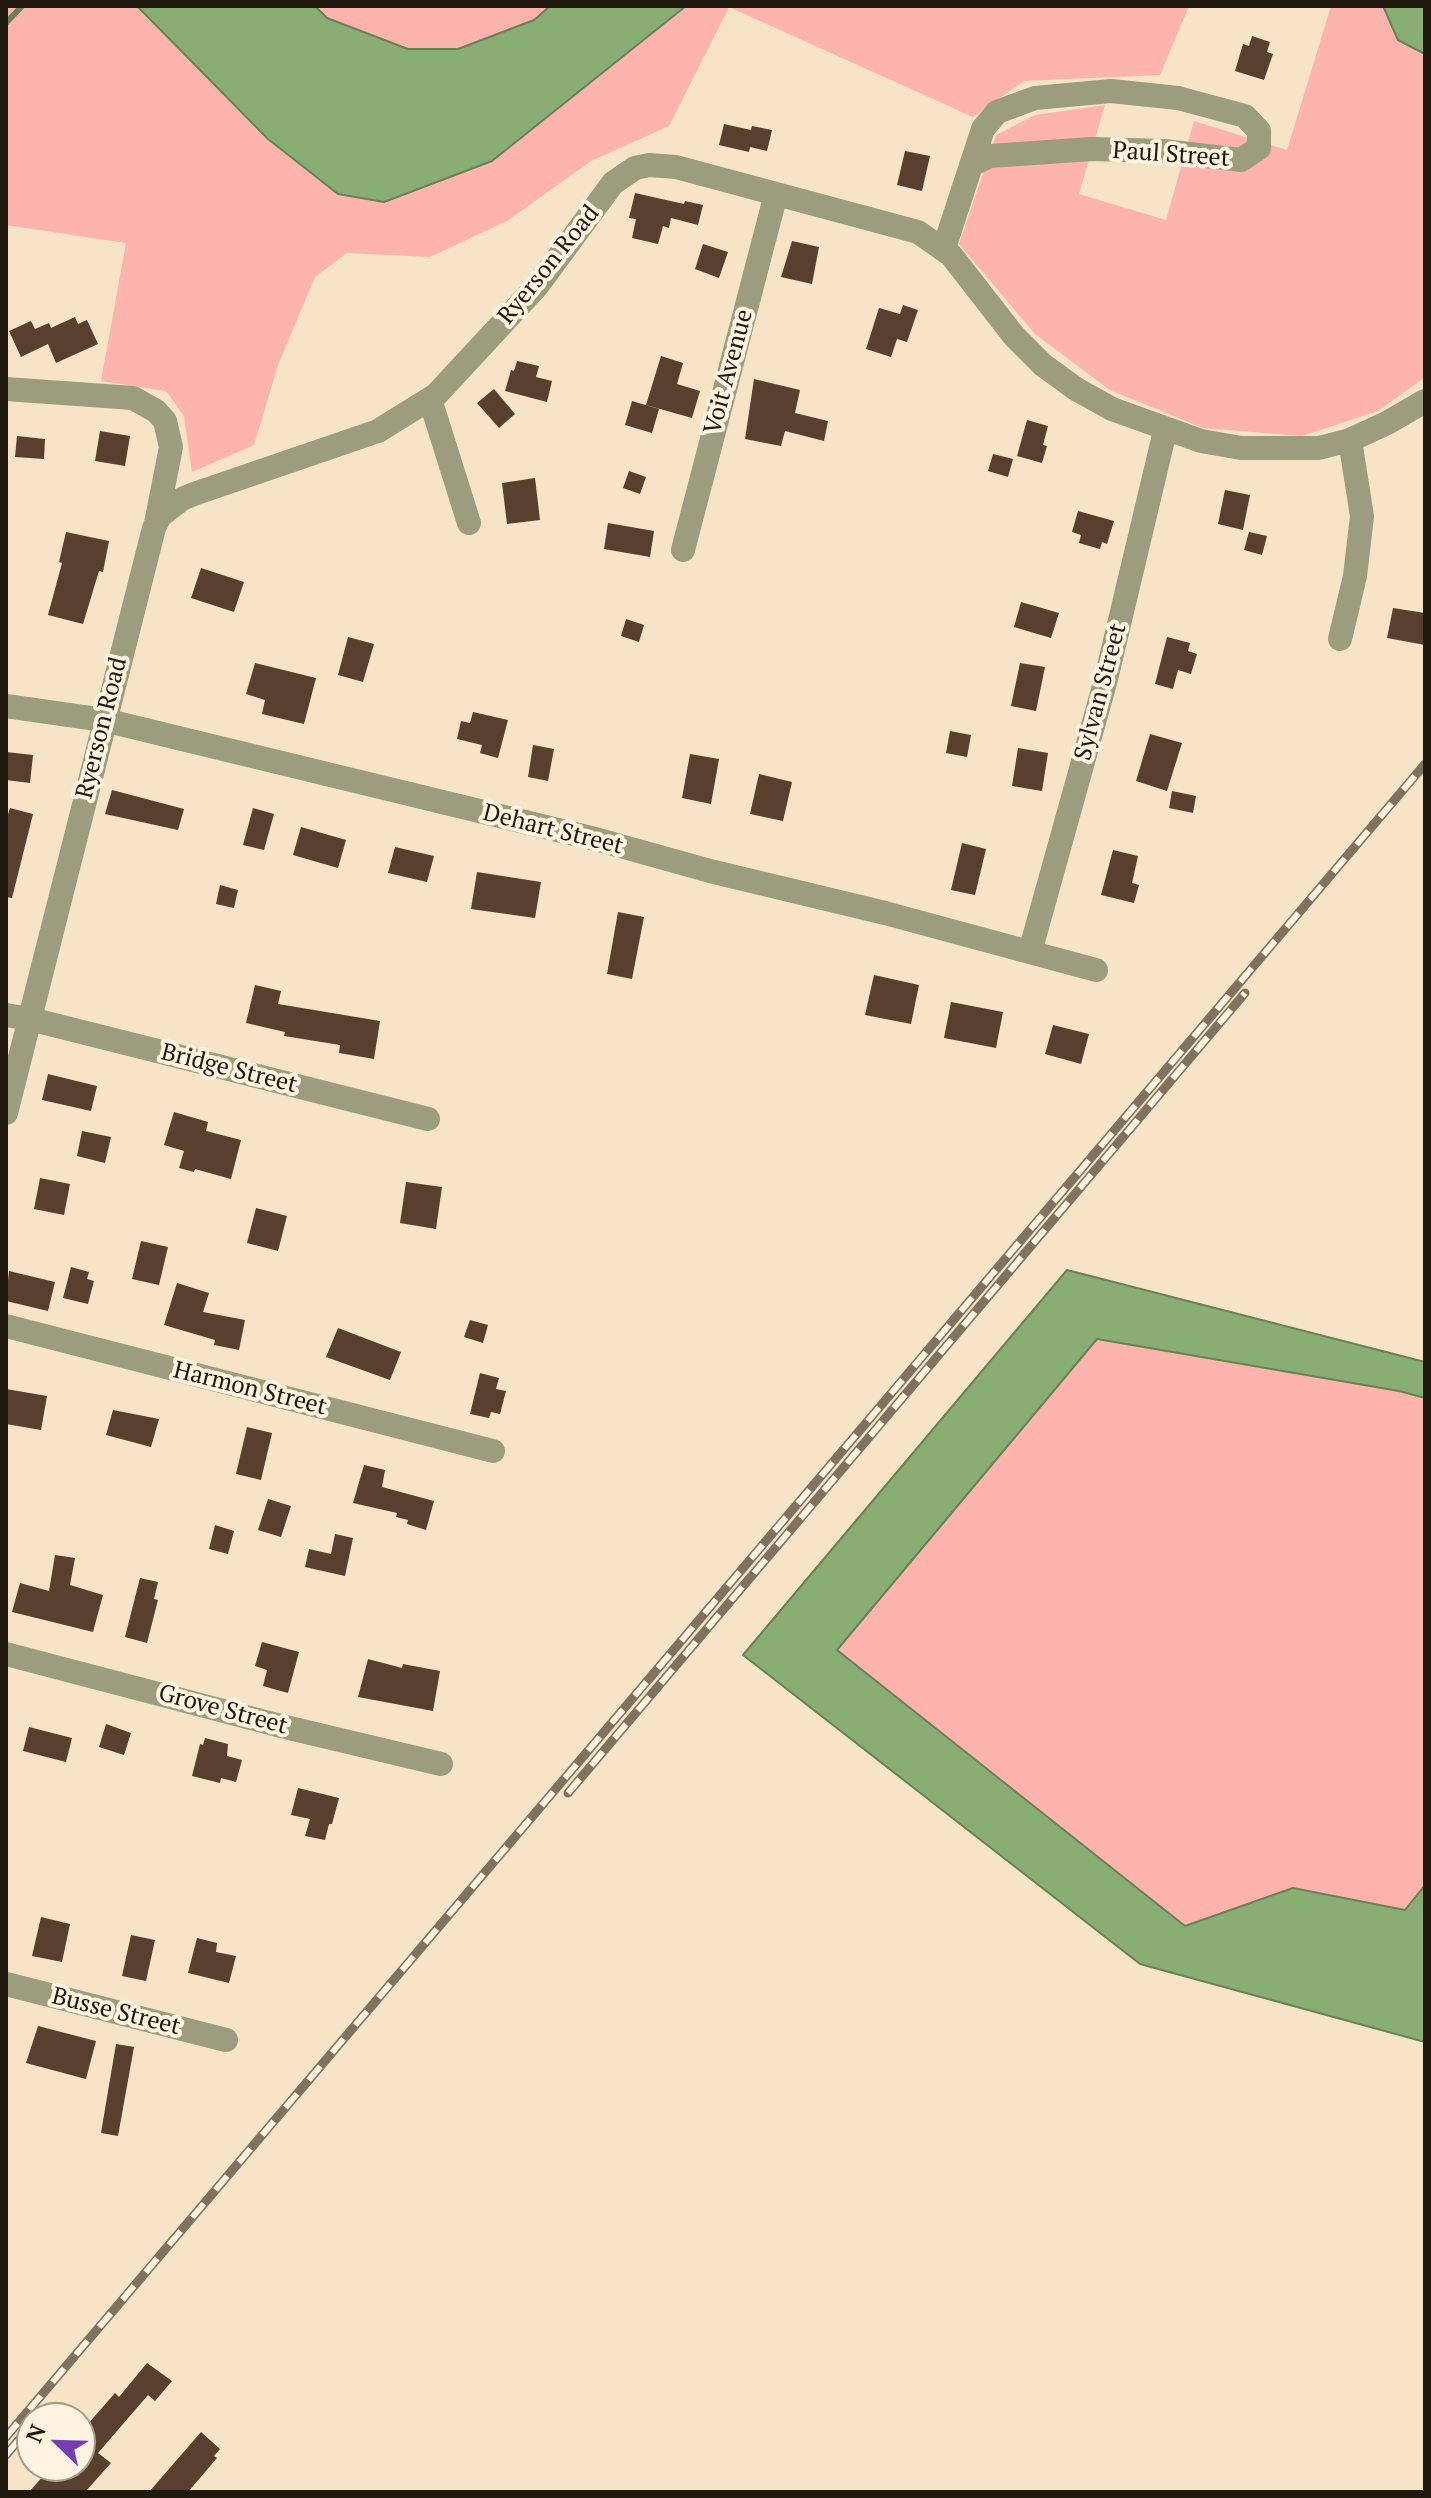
<!DOCTYPE html>
<style>
body{margin:0}
#map{position:relative;width:1431px;height:2498px;overflow:hidden;background:#f7e4c6;font-family:"PT Serif",serif}
canvas{display:block}
.frame{position:absolute;inset:0;border:8px solid #20190e;pointer-events:none}
.north{position:absolute;left:16px;top:2402px;width:80px;height:80px;box-sizing:border-box;background:#fef3e0;border:2px solid #a59c8c;border-radius:50%;rotate:293deg;font-size:22px;font-weight:700;line-height:32px;text-align:center;color:#20190e}
.north::after{content:'';display:block;margin:auto;width:28px;height:36px;background:#783cb1;clip-path:polygon(50% 0,100% 100%,50% 72%,0 100%)}
</style>
<div id="map">
<canvas width="1431" height="2498"></canvas>
<div class="frame"></div>
<div class="north">N</div>
</div>
<script>
const c = document.querySelector('canvas').getContext('2d');
c.lineJoin = 'round';
function fillPath(path, color) { c.fillStyle = color; c.fill(path, 'evenodd'); }
const shape = rows => new Path2D(rows.map(r => 'M' + r).join(''));
function trace(path, color, width, dash) { c.strokeStyle = color; c.lineWidth = width; c.lineCap = dash ? 'butt' : 'round'; c.setLineDash(dash || []); c.stroke(path); }
function write(font, color, halo, rows, align = 'center') {
  c.font = font + ' "PT Serif",serif'; c.lineWidth = 8; c.setLineDash([]); c.textBaseline = 'middle'; c.strokeStyle = halo; c.fillStyle = color; for (const [text, x, y, turn = 0] of rows) {
    c.save(); c.translate(x, y); c.rotate((+turn || 0) * Math.PI / 180); c.textAlign = isNaN(turn) ? turn : align; if (halo) c.strokeText(text, 0, 0); c.fillText(text, 0, 0); c.restore();
  }
}
fillPath(shape([
 [6,6,137,6,268,139,663,24,686,6,1189,6,1160,75,1024,81,973,117,729,7,669,126,591,161,507,221,430,257,347,253,315,277,278,365,254,445,192,472,184,416,166,391,101,381,126,243,6,225],
 [315,6,550,6,534,20,458,49,408,49,327,18],
 [1331,6,1383,6,1398,39,1425,54,1425,377,1378,411,1302,436,1203,428,1110,390,1035,334,959,244,996,135,1035,115,1105,105,1079,194,1166,220,1194,121,1287,150],
 [1097,1339,1399,1391,1425,1398,1425,1885,1405,1911,1293,1888,1185,1926,837,1650]
]), '#feb4ac');
const water = shape([
 [137,6,315,6,327,18,408,49,458,49,534,20,550,6,686,6,492,161,384,202,338,194,268,139,137,6],
 [1383,6,1425,6,1425,54,1398,40,1383,6],
 [1067,1270,1425,1362,1425,1398,1399,1391,1097,1339,837,1650,1185,1926,1293,1888,1405,1910,1425,1885,1425,2042,1140,1964,743,1655,1067,1270]
]);
fillPath(water, '#89ae73');
trace(water, '#6a8155', 2);
trace(shape([
 [6,23,22,6]
]), '#6a8155', 6);
fillPath(shape([
 [1252,36,1270,42,1267,52,1273,54,1264,80,1235,71,1243,44,1249,46],
 [724,124,751,130,752,126,772,130,767,151,750,147,749,152,719,145],
 [905,151,930,156,922,191,897,185],
 [635,193,684,204,685,201,703,205,698,225,671,218,669,228,663,226,658,244,632,238,636,219,629,218],
 [792,241,819,247,812,284,781,277],
 [703,244,728,252,719,278,695,269],
 [903,305,918,310,907,342,897,339,891,357,866,349,879,308,900,314],
 [75,317,78,324,87,320,98,344,56,363,48,344,21,357,9,331,31,321,35,329,49,323,51,328],
 [661,356,683,363,677,384,700,391,692,418,646,405],
 [517,361,539,366,536,377,552,381,547,402,505,391,511,370,514,371],
 [754,379,800,390,795,413,828,421,824,441,785,431,781,446,745,439],
 [494,389,515,414,499,428,477,403],
 [632,401,659,409,652,433,625,425],
 [1027,420,1048,426,1043,445,1047,446,1042,463,1017,456],
 [100,431,130,436,125,466,95,461],
 [17,436,45,439,44,459,15,457],
 [993,454,1013,459,1008,477,988,471],
 [629,471,646,477,640,494,623,488],
 [535,478,540,520,507,524,502,483],
 [1225,490,1250,495,1243,530,1218,524],
 [1078,511,1114,521,1107,544,1102,542,1100,549,1079,543,1081,535,1072,532],
 [608,523,654,531,650,557,604,549],
 [66,532,109,541,103,572,99,571,83,624,48,615,62,563,59,562],
 [1249,532,1267,536,1262,555,1244,550],
 [201,568,244,582,234,612,191,598],
 [1021,602,1059,613,1051,638,1014,627],
 [1393,608,1425,613,1425,645,1387,638],
 [626,619,644,625,639,642,621,636],
 [348,637,374,644,363,682,338,675],
 [1167,637,1190,643,1188,651,1197,654,1191,674,1178,670,1173,689,1155,684],
 [255,663,316,678,304,724,262,714,265,700,246,694],
 [1020,663,1045,667,1036,711,1011,706],
 [473,712,508,720,498,758,480,753,482,745,457,739,461,721,470,723],
 [950,731,971,735,967,757,946,753],
 [1150,734,1182,743,1167,791,1136,781],
 [533,745,554,749,548,781,528,777],
 [1018,748,1048,753,1042,791,1012,786],
 [6,752,33,755,30,783,6,780],
 [690,754,719,759,711,804,682,798],
 [759,774,792,782,783,821,750,814],
 [112,790,184,809,178,830,105,814],
 [1172,791,1196,796,1193,813,1169,808],
 [10,808,33,814,12,898,6,897,6,821],
 [253,808,274,814,264,850,243,845],
 [301,827,346,840,338,868,293,855],
 [962,843,986,849,975,895,951,890],
 [395,847,434,856,427,882,388,873],
 [1113,850,1138,856,1132,883,1139,885,1134,903,1101,895],
 [477,872,541,882,535,918,471,909],
 [220,885,238,890,234,908,216,904],
 [618,912,644,917,632,979,607,974],
 [874,975,919,985,911,1024,865,1015],
 [255,985,281,991,278,1004,380,1021,374,1059,339,1053,340,1045,284,1036,285,1032,246,1023],
 [951,1002,1003,1012,996,1048,944,1038],
 [1053,1025,1089,1034,1081,1064,1045,1054],
 [48,1074,97,1086,91,1111,42,1100],
 [174,1112,208,1122,206,1131,241,1140,231,1179,195,1169,194,1172,179,1168,184,1151,164,1145],
 [82,1131,111,1137,105,1163,77,1156],
 [40,1178,70,1184,64,1215,34,1209],
 [406,1182,442,1187,436,1229,400,1223],
 [256,1208,287,1216,278,1251,247,1243],
 [141,1241,168,1247,159,1285,132,1279],
 [71,1267,89,1272,87,1279,94,1281,88,1304,63,1298],
 [9,1271,55,1282,48,1311,6,1301],
 [177,1283,209,1293,203,1312,245,1320,239,1350,214,1345,215,1340,164,1325],
 [470,1320,488,1325,483,1343,464,1337],
 [338,1328,401,1352,390,1380,326,1357],
 [480,1373,499,1378,496,1389,506,1391,500,1414,491,1412,489,1418,470,1414],
 [6,1389,47,1396,41,1430,6,1424],
 [113,1410,159,1419,151,1447,106,1435],
 [247,1427,272,1433,261,1480,236,1474],
 [364,1465,385,1470,382,1487,434,1501,426,1530,407,1524,408,1520,396,1517,397,1513,353,1503],
 [268,1499,291,1506,281,1537,258,1530],
 [215,1525,234,1531,228,1554,209,1549],
 [335,1534,353,1538,345,1576,305,1567,309,1549,331,1554],
 [55,1555,75,1558,70,1585,103,1595,93,1632,12,1612,20,1583,49,1591],
 [140,1578,158,1582,154,1599,158,1600,147,1643,125,1637],
 [262,1642,299,1652,288,1693,263,1686,267,1670,255,1666],
 [368,1659,402,1668,403,1664,440,1671,433,1711,358,1697],
 [106,1724,131,1733,124,1755,99,1747],
 [29,1727,72,1738,66,1762,23,1751],
 [205,1738,228,1744,227,1756,242,1760,236,1782,221,1778,220,1783,192,1776,200,1744,203,1745],
 [298,1788,339,1798,332,1824,329,1824,325,1840,305,1836,310,1819,291,1815],
 [41,1917,70,1924,62,1962,32,1956],
 [131,1935,155,1940,146,1981,122,1976],
 [197,1938,217,1943,216,1952,236,1956,229,1983,188,1973],
 [38,2026,96,2041,86,2079,26,2063],
 [116,2044,134,2047,118,2136,101,2133],
 [147,2363,172,2381,155,2401,148,2395,98,2453,111,2463,85,2492,29,2492,52,2466,80,2466,80,2433,115,2393,119,2397],
 [201,2432,220,2449,214,2456,217,2458,188,2492,149,2492]
]), '#593f2e');
trace(shape([
 [944,248,983,129,997,112,1035,98,1111,91,1178,98,1245,116,1259,131,1259,148,1241,160,1164,151,1092,149,990,156,971,165],
 [6,389,133,398,156,411,165,421,171,447,156,523],
 [430,399,469,523],
 [683,550,776,194],
 [1340,639,1355,576,1362,516,1350,440],
 [6,706,104,720,599,840,710,871,885,913,1096,970],
 [1030,952,1106,679,1165,431],
 [6,1015,30,1019,428,1119],
 [6,1113,154,528,160,516,182,499,194,494,378,431,436,395,538,285,613,183,635,168,649,165,676,167,918,232,951,255,1014,336,1043,365,1076,389,1112,409,1201,441,1241,448,1319,448,1350,440,1387,423,1425,401],
 [6,1326,493,1451],
 [6,1654,277,1725,441,1764],
 [6,1984,226,2040]
]), '#9c9c7e', 24);
const rail = shape([
 [568,1793,1245,993],
 [6,2437,1425,764],
 [6,2455,29,2428]
]);
trace(rail, '#7f7360', 9);
trace(rail, '#fef3e0', 6, [18]);
write('24px', '#20190e', '#fef3e0', [
 ["Paul Street",1171,155,4],
 ["Ryerson Road",549,265,-51],
 ["Voit Avenue",729,372,-75],
 ["Sylvan Street",1101,692,-75],
 ["Ryerson Road",102,728,-76],
 ["Dehart Street",553,830,14],
 ["Bridge Street",229,1069,14],
 ["Harmon Street",250,1389,14],
 ["Grove Street",223,1710,15],
 ["Busse Street",116,2012,14]
]);
</script>
